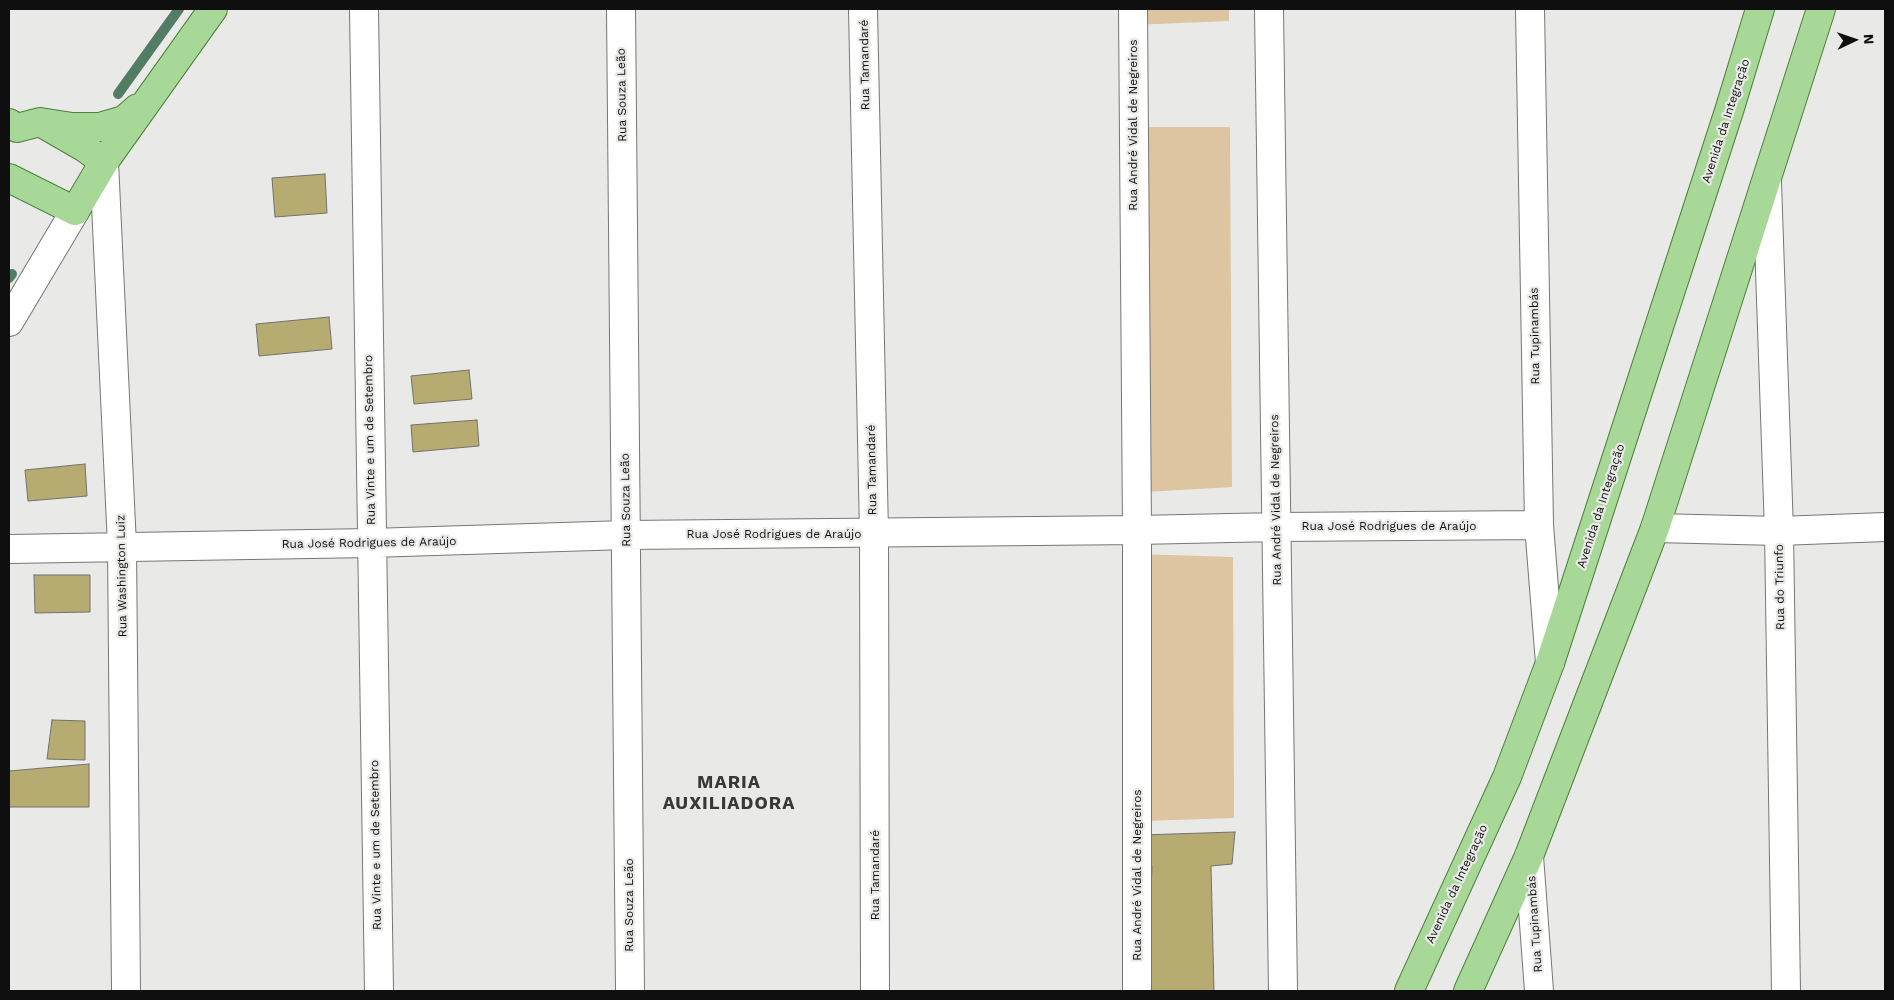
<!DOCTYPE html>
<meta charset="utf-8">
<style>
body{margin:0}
#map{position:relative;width:1894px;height:1000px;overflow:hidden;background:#e9eae7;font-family:"Work Sans",sans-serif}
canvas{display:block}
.frame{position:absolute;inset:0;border:10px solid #0e0f0e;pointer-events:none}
.north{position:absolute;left:1829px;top:15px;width:50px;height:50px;-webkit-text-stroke:4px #e9eae7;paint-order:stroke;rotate:87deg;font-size:14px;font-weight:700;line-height:20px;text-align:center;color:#0e0f0e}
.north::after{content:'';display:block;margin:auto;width:18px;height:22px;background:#0e0f0e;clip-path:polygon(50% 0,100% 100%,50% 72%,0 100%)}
</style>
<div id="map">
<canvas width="1894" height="1000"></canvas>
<div class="frame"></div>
<div class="north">N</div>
</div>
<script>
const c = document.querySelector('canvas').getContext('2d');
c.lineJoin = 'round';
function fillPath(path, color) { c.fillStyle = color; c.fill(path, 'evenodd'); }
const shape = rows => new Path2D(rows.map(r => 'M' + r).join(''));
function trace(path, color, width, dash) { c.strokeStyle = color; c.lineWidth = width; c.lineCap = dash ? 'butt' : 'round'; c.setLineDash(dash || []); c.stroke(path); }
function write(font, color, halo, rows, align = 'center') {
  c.font = font + ' "Work Sans",sans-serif'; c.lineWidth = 4.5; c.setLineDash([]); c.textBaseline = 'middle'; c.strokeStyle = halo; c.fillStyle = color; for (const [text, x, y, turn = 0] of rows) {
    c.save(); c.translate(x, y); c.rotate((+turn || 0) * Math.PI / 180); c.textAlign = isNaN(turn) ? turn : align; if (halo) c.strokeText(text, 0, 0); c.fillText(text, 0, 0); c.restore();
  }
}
fillPath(shape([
 [1131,9,1229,9,1229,21,1131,25],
 [1131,127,1230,127,1232,487,1145,492],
 [1136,554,1233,557,1234,818,1144,821]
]), '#dcc5a0');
trace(shape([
 [118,94,179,9],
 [9,278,12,274]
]), '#527c63', 10);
const building = shape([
 [325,174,327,213,275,217,272,178,325,174],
 [329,317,332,349,259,356,256,324,329,317],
 [469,370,472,399,414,404,411,376,469,370],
 [477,420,479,446,413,452,411,425,477,420],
 [85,464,87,496,28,501,25,470,85,464],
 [34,575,90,575,90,612,35,613,34,575],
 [52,720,85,721,85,760,47,759,52,720],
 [89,764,89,807,9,807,9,771,89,764],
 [1235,832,1232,864,1211,866,1214,991,1147,991,1152,866,1141,868,1141,835,1235,832]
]);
fillPath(building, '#b6ab70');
trace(building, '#72716f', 1);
const minor = shape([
 [364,9,379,991],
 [621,9,630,991],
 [863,9,874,534,875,991],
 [1133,9,1137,530,1137,991],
 [1269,9,1283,991],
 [1530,9,1539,525,1550,663],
 [104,162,122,546,126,991],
 [1767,183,1779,531,1786,991],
 [9,322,75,211],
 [1655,528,1779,531,1885,527],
 [9,549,371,543,626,535,1137,530,1277,527,1539,525],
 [1529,856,1539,991]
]);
const major = shape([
 [40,122,72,127,100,127,124,120,138,108],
 [9,123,17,128,40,122,85,148,104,162],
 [9,178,75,211,104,162,213,9],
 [1409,991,1507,777,1550,663,1729,111,1760,9],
 [1468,991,1529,856,1655,528,1821,9]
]);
trace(minor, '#767774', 30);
trace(major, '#4c813a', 30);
trace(minor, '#fff', 28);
trace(major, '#a8d897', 28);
write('12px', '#0e0f0e', '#e9eae7', [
 ["Rua Tamandaré",865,65,-91],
 ["Rua Souza Leão",622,95,-91],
 ["Avenida da Integração",1726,121,-72],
 ["Rua André Vidal de Negreiros",1133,125,-90],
 ["Rua Tupinambás",1535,336,-91],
 ["Rua Vinte e um de Setembro",370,440,-91],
 ["Rua Tamandaré",872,470,-91],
 ["Rua Souza Leão",626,500,-91],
 ["Rua André Vidal de Negreiros",1276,500,-91],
 ["Avenida da Integração",1601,506,-72],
 ["Rua José Rodrigues de Araújo",1389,526],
 ["Rua José Rodrigues de Araújo",774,534],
 ["Rua José Rodrigues de Araújo",369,543,-1],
 ["Rua Washington Luiz",122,576,-91],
 ["Rua do Triunfo",1780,587,-91],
 ["Rua Vinte e um de Setembro",376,845,-91],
 ["Rua Tamandaré",875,875,-90],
 ["Rua André Vidal de Negreiros",1137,875,-90],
 ["Avenida da Integração",1457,884,-65],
 ["Rua Souza Leão",629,905,-90],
 ["Rua Tupinambás",1535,924,-94]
]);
c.letterSpacing = '1px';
write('bold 18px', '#383836', '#e9eae7', [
 ["MARIA",729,783],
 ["AUXILIADORA",729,804]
]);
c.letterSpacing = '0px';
</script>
